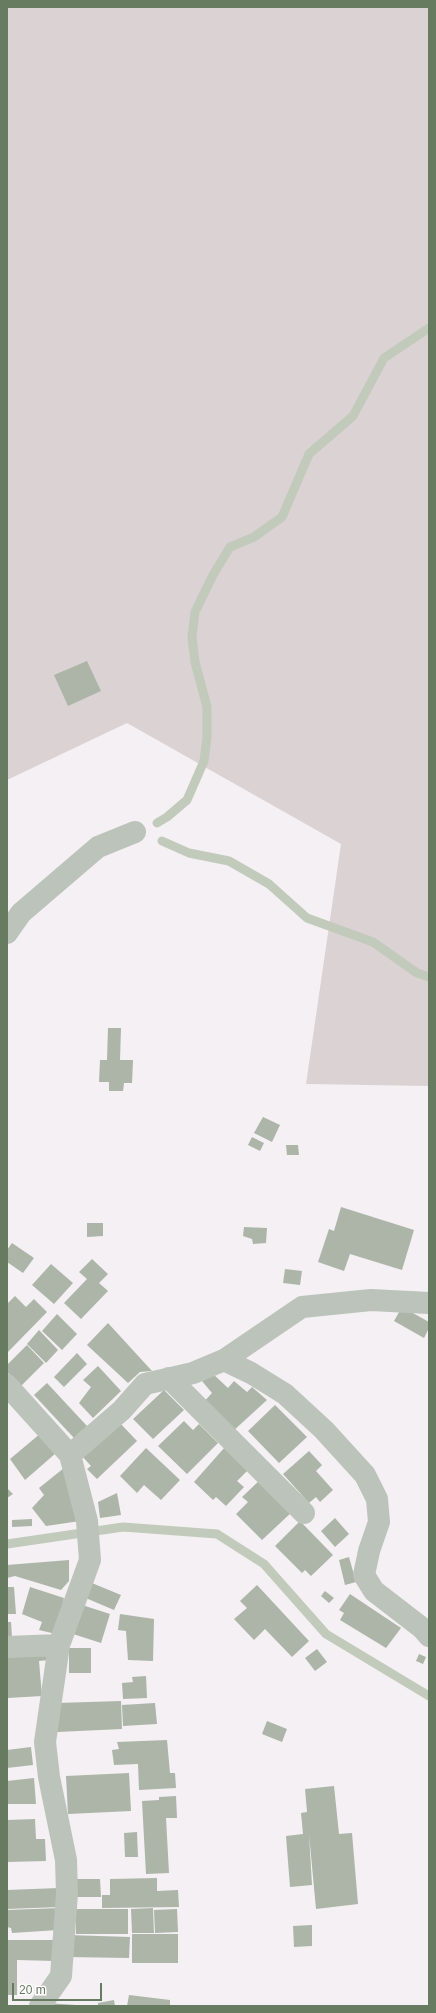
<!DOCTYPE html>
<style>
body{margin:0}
#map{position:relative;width:436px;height:2013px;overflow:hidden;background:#f4f0f3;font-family:Helvetica,sans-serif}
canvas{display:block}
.frame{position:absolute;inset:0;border:8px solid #667b60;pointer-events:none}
.scale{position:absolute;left:12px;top:1983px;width:90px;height:18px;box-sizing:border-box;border:2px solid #667b60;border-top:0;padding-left:5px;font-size:12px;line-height:14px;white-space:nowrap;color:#667b60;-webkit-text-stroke:3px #fff;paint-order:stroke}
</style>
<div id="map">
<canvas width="436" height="2013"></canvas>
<div class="frame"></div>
<div class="scale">20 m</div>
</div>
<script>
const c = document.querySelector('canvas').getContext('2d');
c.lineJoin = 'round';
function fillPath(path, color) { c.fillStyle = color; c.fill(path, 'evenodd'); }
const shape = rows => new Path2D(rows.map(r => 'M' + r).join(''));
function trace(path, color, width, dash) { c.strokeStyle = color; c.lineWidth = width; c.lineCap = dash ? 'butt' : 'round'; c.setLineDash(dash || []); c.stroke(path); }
fillPath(shape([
 [7,7,429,7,429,1086,306,1084,341,844,127,723,7,780]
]), '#dbd2d3');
trace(shape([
 [157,823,167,817,187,800,204,761,207,737,207,707,195,662,192,637,195,612,213,575,230,547,254,537,282,517,309,454,353,416,384,358,429,328],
 [162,841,189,853,229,861,269,884,307,918,373,942,417,973,429,977],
 [7,1544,123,1527,217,1534,264,1564,326,1634,429,1696]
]), '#c2cabc', 9);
fillPath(shape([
 [87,661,101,691,68,706,54,675],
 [108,1028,121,1028,120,1060,133,1060,132,1083,124,1083,123,1091,109,1091,109,1082,99,1082,100,1060,107,1060],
 [263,1117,280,1125,272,1142,254,1133],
 [252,1137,264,1143,260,1151,248,1145],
 [286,1145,298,1145,299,1155,287,1155],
 [341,1207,414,1230,402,1270,350,1254,344,1271,318,1262,329,1229,334,1231],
 [87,1223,103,1223,103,1236,87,1237],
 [244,1227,267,1228,266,1243,253,1244,252,1239,243,1236],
 [12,1243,34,1258,23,1273,7,1262,7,1250],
 [92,1259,108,1274,99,1283,108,1291,81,1319,64,1303,87,1279,79,1272],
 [51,1264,73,1283,54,1304,32,1285],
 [285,1269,302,1271,300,1285,283,1283],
 [15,1296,26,1307,34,1299,47,1312,7,1353,7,1304],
 [402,1307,429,1322,429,1328,424,1338,394,1321],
 [57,1314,77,1334,62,1350,42,1331],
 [108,1323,152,1371,140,1372,128,1383,87,1345],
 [39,1330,58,1350,46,1363,27,1344],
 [27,1345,44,1363,21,1386,7,1372,7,1365],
 [77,1353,87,1364,64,1387,54,1377],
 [98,1366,121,1391,93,1418,79,1403,91,1387,83,1380],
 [212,1373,228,1388,234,1381,247,1392,252,1387,267,1400,232,1432,202,1404,212,1393,202,1381],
 [47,1383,87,1426,74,1438,34,1395],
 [164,1390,184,1410,153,1439,133,1419],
 [275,1405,307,1437,279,1463,248,1431],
 [118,1421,137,1441,97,1479,87,1469,91,1466,81,1455],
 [184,1421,193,1430,199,1424,218,1443,187,1474,158,1446],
 [41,1433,56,1453,25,1480,10,1459],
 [225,1447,249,1469,237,1481,244,1487,226,1506,216,1497,213,1500,194,1482],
 [146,1448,180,1480,161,1500,144,1485,137,1493,120,1476],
 [309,1451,322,1465,316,1471,333,1490,320,1502,316,1497,309,1503,283,1474],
 [64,1468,80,1521,46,1526,32,1508,44,1495,39,1488],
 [262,1478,293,1511,262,1540,236,1514,248,1502,242,1497],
 [7,1488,13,1494,7,1498],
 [117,1493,121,1515,100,1518,98,1502],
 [335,1518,349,1534,335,1547,321,1531],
 [32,1519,32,1526,12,1527,12,1520],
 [300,1521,333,1555,311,1576,305,1570,302,1573,275,1546],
 [349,1557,356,1582,345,1585,339,1560],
 [69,1560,69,1581,61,1590,15,1576,7,1578,7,1565],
 [87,1581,121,1595,114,1610,81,1596],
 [257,1585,309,1641,292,1657,265,1629,254,1640,234,1619,247,1608,240,1601],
 [7,1587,14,1587,16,1614,7,1614],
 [30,1587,64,1598,56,1634,39,1630,42,1622,22,1614],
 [325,1591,334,1598,329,1603,321,1596],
 [350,1594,401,1628,386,1648,340,1620,344,1613,339,1610],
 [79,1604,110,1614,101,1643,70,1633],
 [120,1614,154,1619,153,1661,128,1660,126,1631,118,1630],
 [7,1622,11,1622,12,1638,7,1638],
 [69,1648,91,1648,91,1673,69,1673],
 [317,1649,327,1662,315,1671,305,1658],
 [48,1652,49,1660,39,1661,42,1696,8,1698,7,1654],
 [419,1654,426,1657,423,1664,416,1661],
 [146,1676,147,1698,123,1699,122,1683,133,1682,132,1677],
 [121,1701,122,1729,57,1732,57,1703],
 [155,1703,157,1724,123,1726,122,1705],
 [267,1721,287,1729,282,1742,262,1734],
 [167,1740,170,1773,175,1773,176,1788,139,1790,138,1764,114,1765,112,1750,119,1749,117,1742],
 [31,1747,33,1765,7,1768,7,1750],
 [129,1773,131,1811,68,1814,66,1776],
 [34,1778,36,1804,7,1804,7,1781],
 [334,1786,339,1834,352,1833,358,1904,316,1909,309,1834,312,1885,290,1887,286,1836,303,1834,301,1813,307,1812,305,1789],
 [176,1796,177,1818,166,1818,169,1873,146,1874,142,1801,159,1800,159,1797],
 [35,1819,36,1839,45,1839,46,1861,7,1862,7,1820],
 [137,1832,138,1857,125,1857,124,1833],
 [157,1878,157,1891,178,1890,179,1907,102,1908,102,1895,110,1895,110,1879],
 [74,1879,100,1879,101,1897,74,1897],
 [59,1888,59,1907,7,1909,7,1890],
 [60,1908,58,1930,12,1933,11,1928,7,1927,7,1910],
 [153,1908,154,1933,132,1933,131,1909],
 [76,1909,128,1909,128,1934,76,1934],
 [177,1909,178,1932,155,1933,154,1910],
 [312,1925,312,1946,294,1947,293,1926],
 [132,1934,178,1934,178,1963,132,1963],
 [68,1935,130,1937,129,1958,67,1957],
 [7,1940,56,1940,55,1961,17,1960,17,1995,7,1995],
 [129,1995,170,2000,170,2006,127,2006],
 [114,2000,115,2006,98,2006,98,2003],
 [47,2003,76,2005,76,2006,47,2006]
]), '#acb5a8');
trace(shape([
 [7,933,21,913,98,847,135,832],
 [224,1360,251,1373,285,1394,324,1430,365,1475,377,1499,379,1522,369,1551,364,1575,374,1591,422,1628,429,1636],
 [169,1378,304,1513],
 [7,1385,70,1455],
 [7,1647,59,1645],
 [40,2006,61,1976,67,1893,66,1860,49,1777,45,1742,59,1645,90,1560,87,1521,70,1455,122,1410,145,1384,193,1373,224,1360,302,1307,371,1300,429,1303]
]), '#bcc3ba', 22);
</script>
